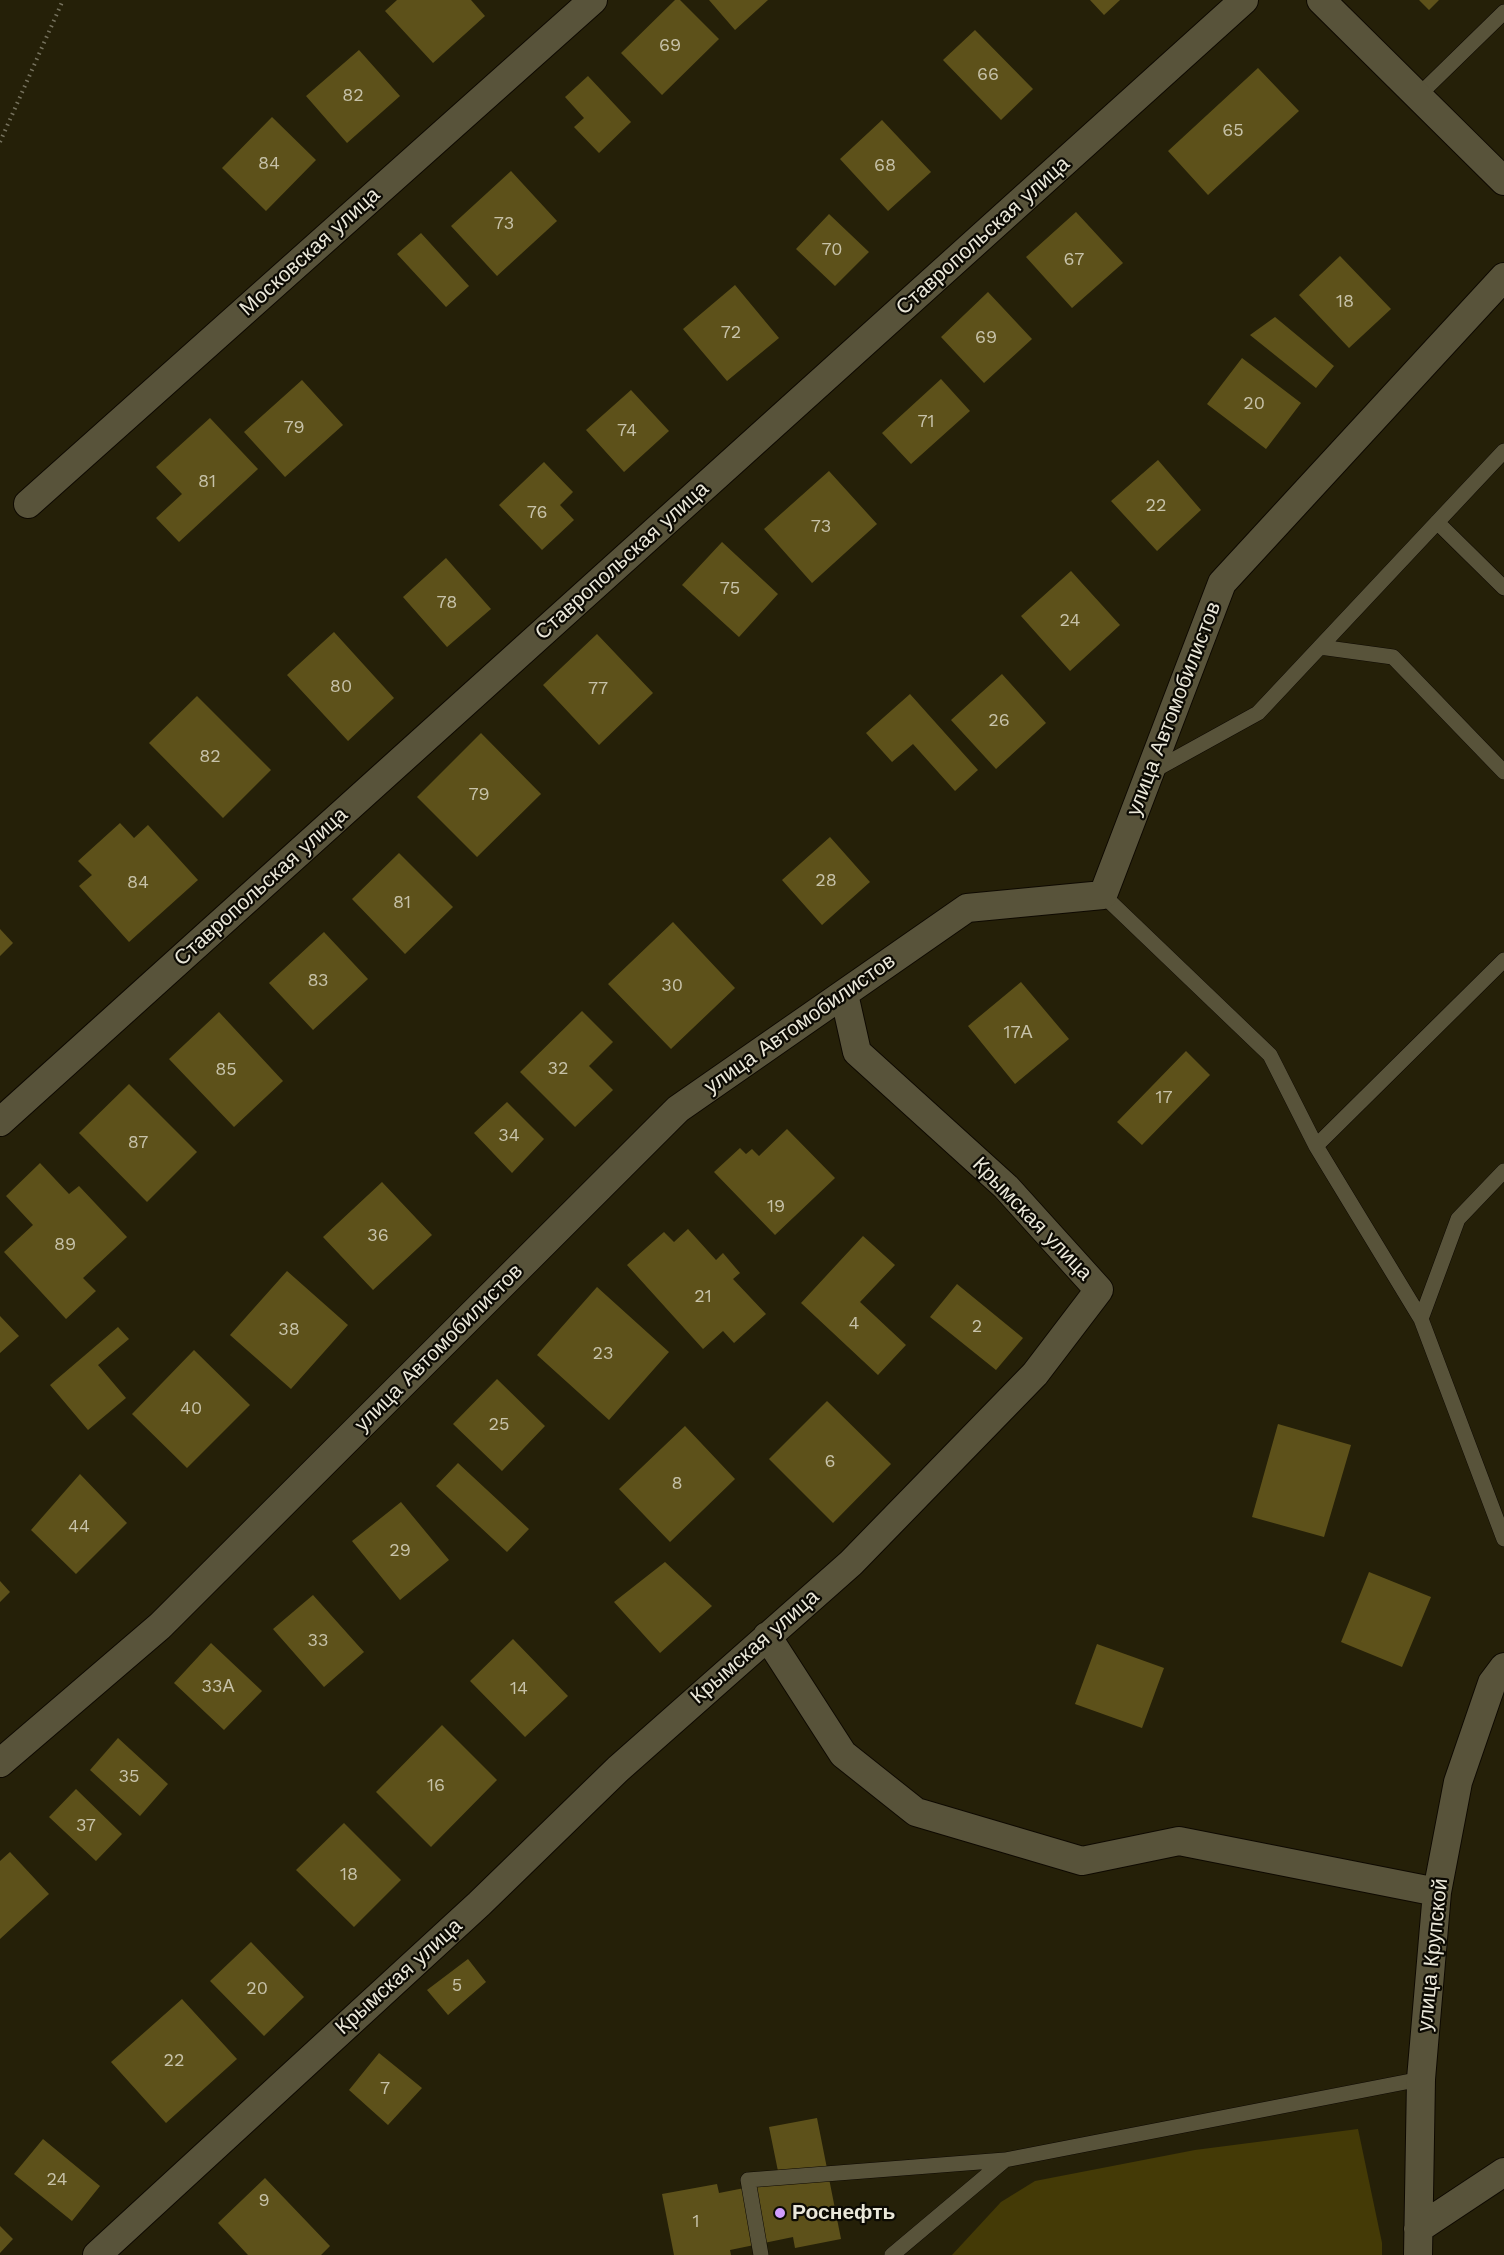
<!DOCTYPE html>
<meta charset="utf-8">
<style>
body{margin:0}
canvas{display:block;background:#252008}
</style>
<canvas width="1504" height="2255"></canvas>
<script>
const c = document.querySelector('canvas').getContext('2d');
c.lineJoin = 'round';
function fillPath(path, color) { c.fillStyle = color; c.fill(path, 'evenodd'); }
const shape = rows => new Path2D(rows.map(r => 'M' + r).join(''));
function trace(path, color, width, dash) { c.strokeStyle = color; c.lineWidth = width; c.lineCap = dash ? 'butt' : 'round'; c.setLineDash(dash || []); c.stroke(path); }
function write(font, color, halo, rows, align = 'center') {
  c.font = font + ' "Work Sans",sans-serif'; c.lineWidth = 4.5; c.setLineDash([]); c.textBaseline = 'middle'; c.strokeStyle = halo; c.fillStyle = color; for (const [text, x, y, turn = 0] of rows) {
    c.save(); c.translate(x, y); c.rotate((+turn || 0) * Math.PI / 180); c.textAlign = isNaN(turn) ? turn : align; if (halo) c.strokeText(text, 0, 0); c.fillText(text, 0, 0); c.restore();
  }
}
fillPath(shape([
 [1358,2129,1382,2243,1382,2255,952,2255,1001,2202,1035,2181,1195,2150]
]), '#443a06');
fillPath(shape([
 [397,0,471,0,485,16,433,63,385,11],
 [675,0,680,0,719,39,662,95,621,53],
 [709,0,768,0,735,30],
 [1090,0,1120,0,1104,15],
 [1419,0,1439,0,1429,10],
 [975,30,1033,89,1001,120,943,60],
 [359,50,400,96,347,143,306,96],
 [1258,68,1299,111,1208,195,1168,151],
 [588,76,631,122,599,153,574,127,584,118,565,97],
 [272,117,316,160,266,211,222,168],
 [882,120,931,172,888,211,840,159],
 [511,171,557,221,497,276,451,226],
 [1076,212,1123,263,1072,308,1026,257],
 [829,214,869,252,835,286,796,249],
 [421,233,469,286,446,307,397,254],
 [1340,256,1391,309,1349,348,1299,295],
 [735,285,779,338,727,381,683,329],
 [988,292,1032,339,984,383,941,337],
 [1275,317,1334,366,1316,388,1250,335],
 [1242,358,1301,403,1266,449,1207,404],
 [941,379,970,411,911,464,882,433],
 [302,380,343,425,285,477,244,432],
 [631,390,669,431,624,472,586,430],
 [210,418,258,469,179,542,156,518,182,494,156,467],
 [1158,460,1201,510,1157,551,1111,501],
 [544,462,573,492,560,505,574,520,542,550,499,505],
 [829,471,877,524,812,583,764,529],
 [722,542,778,594,739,637,682,585],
 [446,558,491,609,447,647,403,597],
 [1071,571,1120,625,1070,671,1021,616],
 [334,632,394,698,348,741,287,675],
 [597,634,653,693,599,745,543,685],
 [1002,674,1046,723,996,769,951,720],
 [910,694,978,770,955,791,913,744,892,762,866,733],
 [197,696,271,770,223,818,149,743],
 [481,733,541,794,477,857,417,797],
 [120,823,134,838,148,825,198,880,129,942,79,886,92,875,78,861],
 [830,837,870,882,822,925,782,880],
 [399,853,453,907,405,954,352,899],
 [673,922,735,988,671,1049,608,984],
 [0,929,13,943,0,956],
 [324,932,368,979,313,1030,269,983],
 [1021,982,1069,1039,1015,1084,968,1026],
 [582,1011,613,1042,589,1066,613,1090,575,1127,520,1072],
 [219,1012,283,1081,234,1127,169,1059],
 [1186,1051,1210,1075,1142,1145,1117,1122],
 [129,1084,197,1152,147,1202,79,1133],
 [507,1102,544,1139,512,1173,474,1133],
 [787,1129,835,1178,775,1235,714,1172,740,1148,746,1154,752,1149,759,1156],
 [40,1163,69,1194,79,1186,127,1237,83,1278,96,1291,66,1319,4,1252,33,1225,6,1196],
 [382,1182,432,1235,373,1290,323,1237],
 [688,1229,716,1260,723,1253,740,1273,733,1279,766,1314,734,1343,723,1331,703,1349,627,1265,664,1232,674,1242],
 [863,1236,895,1265,860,1302,906,1345,878,1375,801,1303],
 [287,1271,348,1325,291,1389,230,1335],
 [957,1284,1023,1338,996,1370,930,1317],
 [597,1287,669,1352,609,1420,537,1355],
 [0,1316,19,1336,0,1353],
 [118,1327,129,1339,98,1365,126,1398,88,1430,50,1385],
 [194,1350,250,1405,187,1468,132,1414],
 [497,1379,545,1426,502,1471,453,1424],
 [827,1401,891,1464,833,1523,769,1459],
 [1278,1424,1351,1445,1324,1537,1252,1517],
 [685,1426,735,1479,670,1542,619,1489],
 [458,1463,529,1529,507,1552,436,1486],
 [80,1474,127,1523,76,1574,31,1530],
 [401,1502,449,1560,400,1600,352,1541],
 [665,1562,712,1606,660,1653,614,1602],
 [1369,1572,1431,1597,1402,1667,1341,1642],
 [0,1581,10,1592,0,1602],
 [313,1595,364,1652,324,1687,273,1629],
 [513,1639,568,1696,525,1737,470,1681],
 [211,1643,262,1691,224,1730,174,1683],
 [1097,1644,1164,1668,1142,1728,1075,1704],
 [442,1725,497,1780,431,1847,376,1792],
 [118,1738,168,1784,140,1816,90,1770],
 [76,1789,122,1834,96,1861,49,1817],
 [344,1823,401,1880,354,1927,296,1870],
 [10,1852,49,1894,0,1939,0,1861],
 [251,1942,304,1997,264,2036,210,1981],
 [468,1959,486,1982,448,2015,427,1990],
 [182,1999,237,2059,166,2123,111,2062],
 [379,2053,422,2088,388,2125,349,2090],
 [817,2118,841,2239,795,2248,793,2237,730,2250,731,2255,674,2255,662,2194,717,2184,719,2193,780,2181,769,2127],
 [43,2139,100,2186,72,2221,14,2174],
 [265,2178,330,2246,321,2255,248,2255,218,2223],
 [0,2226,13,2239,0,2253]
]), '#5d511a');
const service = shape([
 [1418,96,1504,12],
 [1437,522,1504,588],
 [1320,647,1393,657,1504,772],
 [1153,771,1258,713,1504,451],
 [1103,895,1270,1055,1316,1146,1421,1319,1504,1539],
 [1316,1146,1504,960],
 [1421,1319,1458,1219,1504,1171],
 [761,2255,748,2180,1005,2160],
 [892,2255,1005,2160,1421,2079]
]);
const minor = shape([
 [1321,0,1504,181],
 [28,504,593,0],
 [0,1122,1244,0],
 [767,1636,843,1754,916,1812,1082,1861,1179,1841,1437,1892],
 [0,1763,160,1626,678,1109,967,908,1103,895,1222,583,1504,277],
 [1418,2229,1504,2172],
 [97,2255,479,1904,618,1769,851,1563,1035,1374,1099,1290,1006,1187,857,1052,844,994],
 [1418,2255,1421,2079,1437,1892,1458,1782,1492,1683,1504,1667]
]);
trace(service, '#0e0900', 16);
trace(minor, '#0e0900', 30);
trace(shape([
 [0,142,63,0]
]), '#76725e', 4, [1.5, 4.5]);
trace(service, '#58533a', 15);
trace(minor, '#58533a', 28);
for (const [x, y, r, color] of [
 [780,2213,6,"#d19dfe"]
]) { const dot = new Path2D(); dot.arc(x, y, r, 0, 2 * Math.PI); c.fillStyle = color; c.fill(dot); trace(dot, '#0c0a03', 2); }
write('18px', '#c7c2a9', null, [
 ["69",670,46],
 ["66",988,75],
 ["82",353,96],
 ["65",1233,131],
 ["84",269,164],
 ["68",885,166],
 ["73",504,224],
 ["70",832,250],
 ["67",1074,260],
 ["18",1345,302],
 ["72",731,333],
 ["69",986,338],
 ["20",1254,404],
 ["71",926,422],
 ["79",294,428],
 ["74",627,431],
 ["81",207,482],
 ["22",1156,506],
 ["76",537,513],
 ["73",821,527],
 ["75",730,589],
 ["78",447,603],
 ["24",1070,621],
 ["80",341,687],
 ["77",598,689],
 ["26",999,721],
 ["82",210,757],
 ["79",479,795],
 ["28",826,881],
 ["84",138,883],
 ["81",402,903],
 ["83",318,981],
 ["30",672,986],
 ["17А",1018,1033],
 ["32",558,1069],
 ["85",226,1070],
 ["17",1164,1098],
 ["34",509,1136],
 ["87",138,1143],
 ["19",776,1207],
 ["36",378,1236],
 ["89",65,1245],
 ["21",703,1297],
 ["4",854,1324],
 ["2",977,1327],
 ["38",289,1330],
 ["23",603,1354],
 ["40",191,1409],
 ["25",499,1425],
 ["6",830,1462],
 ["8",677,1484],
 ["44",79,1527],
 ["29",400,1551],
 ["33",318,1641],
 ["33А",218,1687],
 ["14",519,1689],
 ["35",129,1777],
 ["16",436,1786],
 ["37",86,1826],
 ["18",349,1875],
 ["5",457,1986],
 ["20",257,1989],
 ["22",174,2061],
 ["7",385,2089],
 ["24",57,2180],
 ["9",264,2201],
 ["1",696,2222]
]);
write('21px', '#eae7d9', '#0c0a03', [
 ["Ставропольская улица",983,236,-42],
 ["Московская улица",310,252,-42],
 ["Ставропольская улица",622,561,-42],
 ["улица Автомобилистов",1174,709,-69],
 ["Ставропольская улица",261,887,-42],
 ["улица Автомобилистов",800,1024,-35],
 ["Крымская улица",1032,1219,46],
 ["улица Автомобилистов",439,1348,-45],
 ["Крымская улица",755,1647,-41],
 ["улица Крупской",1433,1955,-84],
 ["Крымская улица",399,1977,-42]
]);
write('bold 21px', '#eae7d9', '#0c0a03', [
 ["Роснефть",792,2213]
], 'left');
</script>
